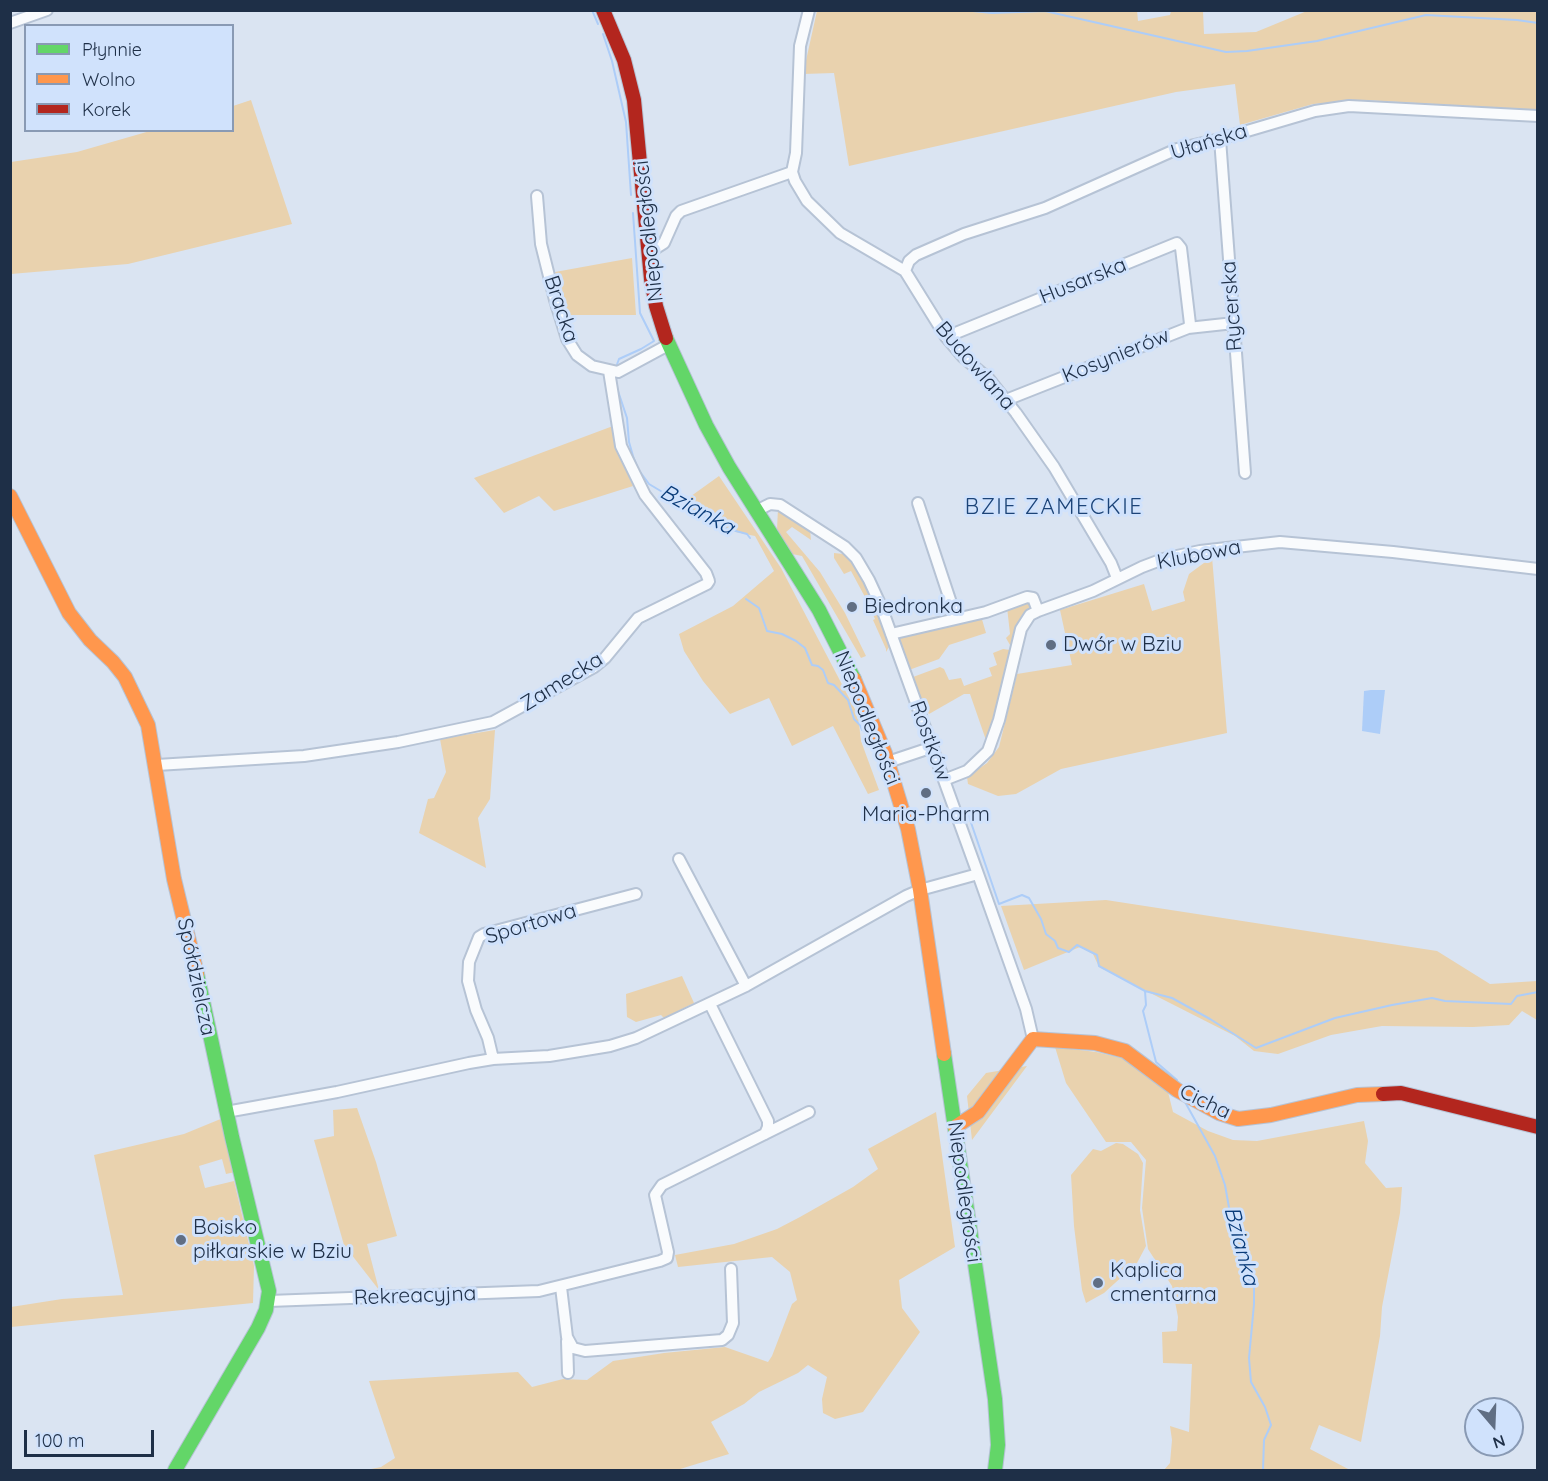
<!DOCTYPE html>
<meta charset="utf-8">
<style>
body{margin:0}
#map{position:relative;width:1548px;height:1481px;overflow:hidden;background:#dae4f2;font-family:Quicksand,sans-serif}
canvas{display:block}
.frame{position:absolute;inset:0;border:12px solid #1e2f47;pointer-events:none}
.legend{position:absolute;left:24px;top:24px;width:210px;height:108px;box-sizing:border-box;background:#d0e2fc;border:2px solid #899ab4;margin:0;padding:8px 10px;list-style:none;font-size:18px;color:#1e2f47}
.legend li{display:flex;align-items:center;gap:12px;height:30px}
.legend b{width:30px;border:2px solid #899ab4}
.north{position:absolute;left:1464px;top:1397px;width:60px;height:60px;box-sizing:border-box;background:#d0e2fc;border:2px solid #899ab4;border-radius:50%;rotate:161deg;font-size:16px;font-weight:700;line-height:24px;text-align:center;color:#1e2f47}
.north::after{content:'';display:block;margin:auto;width:21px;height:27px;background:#606e83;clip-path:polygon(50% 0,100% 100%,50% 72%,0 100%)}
.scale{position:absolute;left:24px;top:1430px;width:130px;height:27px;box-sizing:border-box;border:3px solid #1e2f47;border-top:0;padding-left:8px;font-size:18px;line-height:21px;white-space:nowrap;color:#1e2f47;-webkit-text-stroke:4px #d0e2fc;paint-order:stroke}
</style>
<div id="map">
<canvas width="1548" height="1481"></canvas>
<div class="frame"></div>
<ul class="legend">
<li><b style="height:8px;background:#63d668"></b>Płynnie</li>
<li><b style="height:8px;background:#ff974d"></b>Wolno</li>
<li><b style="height:8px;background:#b3261e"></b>Korek</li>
</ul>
<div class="north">N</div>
<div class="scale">100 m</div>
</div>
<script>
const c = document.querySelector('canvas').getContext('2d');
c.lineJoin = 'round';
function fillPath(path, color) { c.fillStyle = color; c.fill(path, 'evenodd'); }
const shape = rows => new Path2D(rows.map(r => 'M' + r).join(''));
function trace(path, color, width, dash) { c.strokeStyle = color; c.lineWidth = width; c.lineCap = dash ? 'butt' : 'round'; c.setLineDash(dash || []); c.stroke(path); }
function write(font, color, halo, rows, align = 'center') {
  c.font = font + ' Quicksand,sans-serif'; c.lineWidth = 6; c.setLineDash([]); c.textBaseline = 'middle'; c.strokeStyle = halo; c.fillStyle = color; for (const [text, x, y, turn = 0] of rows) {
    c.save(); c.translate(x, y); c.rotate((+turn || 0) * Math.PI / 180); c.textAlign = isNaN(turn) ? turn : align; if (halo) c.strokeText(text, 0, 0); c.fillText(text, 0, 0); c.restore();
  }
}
fillPath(shape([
 [1137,10,1138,21,1170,15,1171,11,1203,11,1204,34,1256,32,1307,11,1537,11,1537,110,1365,100,1313,104,1240,125,1235,84,1176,92,849,166,834,73,803,74,817,11],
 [251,100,292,224,128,264,11,274,11,162,77,152,150,131,232,130,233,106],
 [632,258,636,315,566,315,555,272],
 [613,426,617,449,633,486,554,511,539,496,504,513,474,478],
 [719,476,781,568,858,715,861,741,879,790,868,794,833,726,792,746,769,698,730,714,703,681,684,651,679,634,733,606,774,571,755,536,721,529,680,504],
 [778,508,810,530,811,540,792,527,786,532,820,572,845,613,866,656,861,658,802,556,792,554,777,530],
 [834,553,843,554,849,557,867,582,889,647,886,652,886,649,873,620,875,619,865,597,851,571,844,574,834,558],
 [1212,557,1227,733,1061,769,1016,794,998,796,968,784,967,777,987,763,999,747,1017,674,1072,665,1060,610,1144,584,1152,611,1185,601,1183,592,1189,574],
 [1029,599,1032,608,1021,620,1012,645,1010,645,1006,638,1010,634,1007,607],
 [981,616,986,633,949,645,939,659,909,670,898,639,899,635],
 [1003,649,1010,650,1011,654,1000,700,987,743,970,694,964,694,929,714,918,698,912,679,913,677,940,667,944,669,949,680,961,678,964,686,992,676,989,668,997,665,993,653],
 [495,730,490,799,478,818,486,868,419,833,428,799,434,798,446,772,440,739],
 [1106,900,1437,951,1490,984,1537,981,1537,1020,1522,1011,1509,1025,1473,1027,1382,1026,1331,1035,1278,1054,1254,1051,1235,1036,1099,967,1093,954,1080,947,1024,970,1001,906],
 [682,976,694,1003,664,1018,661,1015,636,1022,627,1017,626,994],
 [1055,1047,1096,1052,1126,1059,1168,1092,1173,1112,1208,1131,1233,1140,1257,1141,1364,1121,1368,1141,1365,1163,1386,1188,1402,1187,1400,1213,1382,1307,1380,1336,1361,1442,1319,1425,1310,1449,1350,1470,1164,1470,1170,1463,1172,1440,1170,1426,1189,1432,1192,1364,1163,1363,1162,1332,1177,1331,1178,1317,1172,1286,1148,1249,1142,1208,1146,1160,1131,1142,1106,1142,1066,1083],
 [1027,1066,972,1140,967,1096,986,1073],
 [357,1108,376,1162,397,1236,367,1244,379,1290,344,1245,314,1140,334,1136,333,1110],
 [936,1112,955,1247,899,1280,902,1308,920,1332,863,1412,835,1419,823,1413,822,1399,827,1377,808,1365,798,1373,759,1392,744,1404,711,1422,729,1454,677,1470,635,1469,634,1470,366,1470,381,1467,395,1458,369,1381,518,1372,532,1387,563,1379,587,1380,613,1361,664,1353,725,1347,768,1362,772,1356,792,1304,797,1300,790,1272,772,1257,678,1267,675,1255,734,1244,777,1229,800,1217,853,1187,878,1169,868,1149],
 [223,1118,235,1172,226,1174,222,1159,199,1166,205,1188,234,1181,254,1266,253,1303,11,1327,11,1307,62,1299,123,1295,94,1155,184,1134],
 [1116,1143,1123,1144,1138,1154,1143,1163,1140,1210,1146,1246,1137,1263,1104,1293,1086,1303,1082,1290,1074,1226,1071,1175,1093,1149,1101,1151]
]), '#e9d2ae');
fillPath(shape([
 [1371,690,1385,690,1380,734,1362,731,1364,691]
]), '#adcdf8');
trace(shape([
 [592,10,598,24],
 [963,10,992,13,1045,11,1226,52,1247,51,1317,41,1426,15,1517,20,1538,23],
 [603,34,612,61,626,122,631,195],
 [616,367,619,359,641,349,654,341,640,313,633,213],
 [616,385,627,418,629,442,633,456,638,469,649,484,721,527,747,534,750,538],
 [746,599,759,608,767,631,782,634,796,641,805,648,812,665,818,666,823,670,828,683,834,685,848,700,854,719,860,725,862,730],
 [963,809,967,811,999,904,1022,895,1029,898,1041,919,1046,934,1055,941,1058,948,1069,952,1077,945,1097,955,1099,966,1145,991,1146,1005,1143,1011,1156,1062,1177,1080],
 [1145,991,1172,998,1210,1019,1256,1048,1335,1018,1392,1005,1432,998,1445,1001,1511,1004,1517,996,1538,992],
 [1185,1102,1215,1156,1225,1185,1233,1230,1240,1260,1244,1272,1254,1288,1254,1304,1249,1358,1251,1382,1265,1407,1271,1425,1264,1440,1263,1470]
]), '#adcdf8', 2);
const street = shape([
 [809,10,800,46,796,153,792,172,795,181,807,201,840,233,905,271,946,337,963,357,989,379,1016,413,1054,467,1111,563,1117,578],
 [10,23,47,10],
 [1220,139,1245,473],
 [537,196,541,244,555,300,567,339,577,355,592,366,618,372,668,345],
 [648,253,664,243,676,216,681,211,792,172],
 [905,271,909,261,916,255,964,234,1045,208,1177,149,1220,139,1315,111,1349,106,1538,116],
 [1188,328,1234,323],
 [946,337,1177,243,1181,248,1190,324,1188,328,1006,400],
 [918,503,956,618],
 [756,511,770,504,780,505,845,547,856,558,869,580,881,606,978,874,1026,1009,1033,1039],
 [891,634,986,612,1027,597,1033,598,1038,611],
 [888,762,933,747],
 [157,765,304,756,398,742,493,722,594,667,605,658,638,618,707,584,709,581,706,573,645,495,621,446,609,371],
 [944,780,967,771,988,751,999,720,1021,629,1030,615,1038,611,1093,591,1142,567,1163,559,1200,551,1280,542,1393,552,1538,569],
 [679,859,746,986],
 [710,1004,768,1121,768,1127,765,1134],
 [493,1059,488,1038,476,1010,468,981,469,962,479,937,484,934,636,894],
 [226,1112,337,1092,469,1063,493,1059,549,1056,610,1046,636,1038,746,986,906,896,920,890,978,874],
 [561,1287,567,1337,573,1348,585,1351,722,1340,728,1335,733,1323,731,1269],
 [269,1301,539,1291,660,1261,667,1258,668,1252,655,1195,662,1185,809,1112],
 [567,1341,568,1373]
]);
const fast = shape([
 [666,338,706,425,729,467,819,610,854,679],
 [944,1054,995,1399,998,1445,995,1470],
 [175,1470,258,1328,266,1310,269,1291,232,1137,197,974]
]);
const slow = shape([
 [10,496,69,613,90,640,113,662,125,677,148,725,174,879,197,974],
 [854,679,885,753,908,829,920,890,944,1054],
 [955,1127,978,1112,1033,1039,1095,1043,1125,1051,1177,1090,1219,1113,1238,1119,1271,1115,1357,1095,1383,1094]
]);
const jam = shape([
 [603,10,624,60,634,100,651,279,656,306,666,338],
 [1383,1094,1401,1093,1538,1127]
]);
trace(street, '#b6c3d5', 14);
trace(fast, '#b6c3d5', 16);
trace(slow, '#b6c3d5', 16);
trace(jam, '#b6c3d5', 16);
trace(street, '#f9fbfd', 10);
trace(fast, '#63d668', 14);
trace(slow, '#ff974d', 14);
trace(jam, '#b3261e', 14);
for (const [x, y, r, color] of [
 [852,607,6,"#606e83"],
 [1051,645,6,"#606e83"],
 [926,793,6,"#606e83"],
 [181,1240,6,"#606e83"],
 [1098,1283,6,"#606e83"]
]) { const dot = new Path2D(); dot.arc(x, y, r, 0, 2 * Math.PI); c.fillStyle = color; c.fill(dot); trace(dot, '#d0e2fc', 2); }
write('21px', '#1e2f47', '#d0e2fc', [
 ["Ułańska",1209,142,-17],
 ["Niepodległości",649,231,-96],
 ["Husarska",1083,281,-22],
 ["Rycerska",1232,306,-94],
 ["Bracka",561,309,72],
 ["Kosynierów",1116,356,-22],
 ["Budowlana",975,366,49],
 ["Klubowa",1199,555,-11],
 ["Zamecka",562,682,-32],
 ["Niepodległości",867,718,68],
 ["Rostków",930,741,70],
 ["Sportowa",531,924,-17],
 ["Spółdzielcza",196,977,78],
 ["Cicha",1205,1102,26],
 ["Niepodległości",964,1192,82],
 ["Rekreacyjna",415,1296,-2]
]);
write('21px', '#1e2f47', '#d0e2fc', [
 ["Biedronka",864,607],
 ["Dwór w Bziu",1063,645],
 ["Maria-Pharm",926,815,"center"],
 ["Boisko",193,1228],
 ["piłkarskie w Bziu",193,1252],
 ["Kaplica",1110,1271],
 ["cmentarna",1110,1295]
], 'left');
c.letterSpacing = '1.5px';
write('22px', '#1c4478', '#d0e2fc', [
 ["BZIE ZAMECKIE",1054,507]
]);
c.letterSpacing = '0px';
write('italic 22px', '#093b78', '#d0e2fc', [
 ["Bzianka",697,510,29],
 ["Bzianka",1241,1246,75]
]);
</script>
